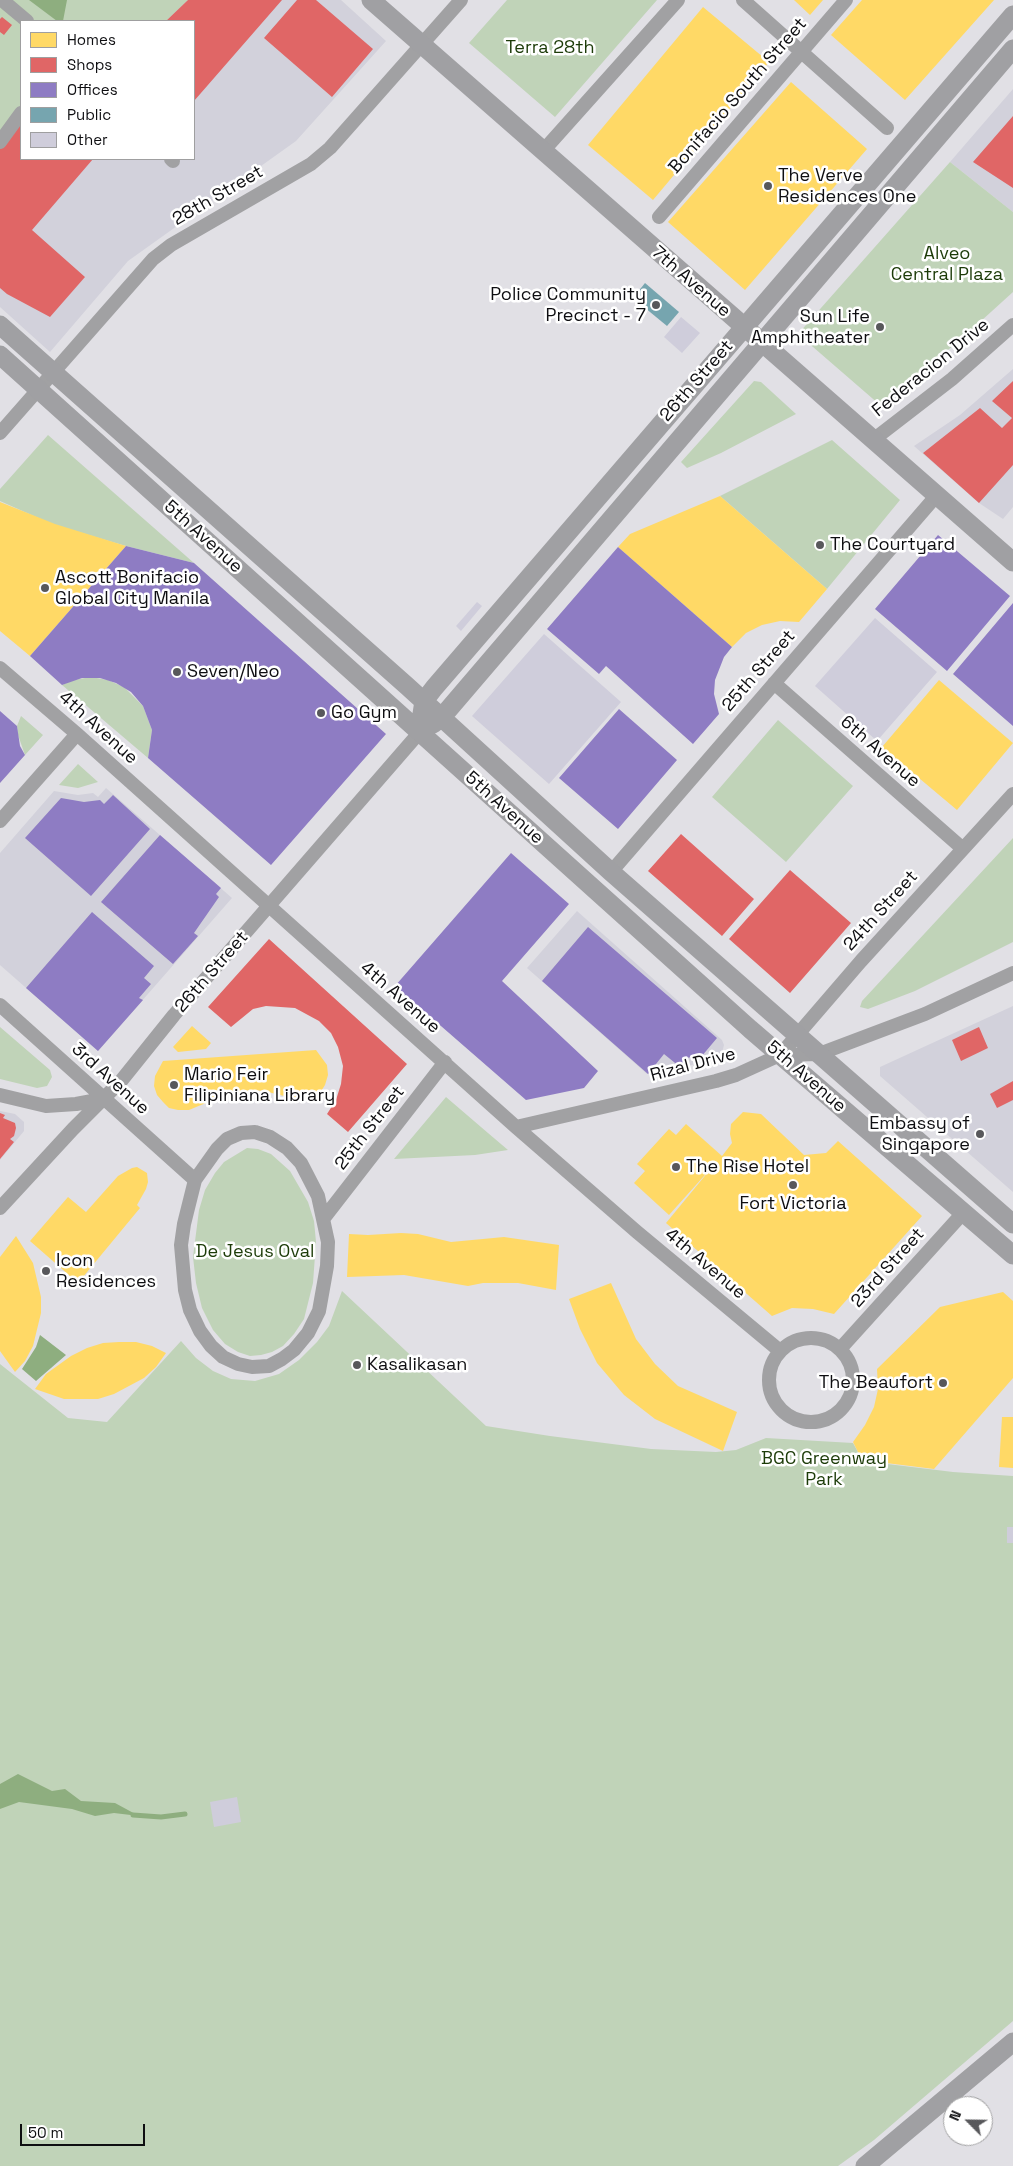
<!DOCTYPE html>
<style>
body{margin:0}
#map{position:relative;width:1013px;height:2166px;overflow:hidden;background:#e1e0e5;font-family:"Space Grotesk",sans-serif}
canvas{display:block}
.legend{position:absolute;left:20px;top:20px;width:175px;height:140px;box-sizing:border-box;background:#fff;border:1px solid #9f9fa0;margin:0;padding:6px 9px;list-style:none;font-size:15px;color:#0e0e11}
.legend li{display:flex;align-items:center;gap:10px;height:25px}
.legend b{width:25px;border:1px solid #9f9fa0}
.north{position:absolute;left:943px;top:2096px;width:50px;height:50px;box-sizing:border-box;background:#fff;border:1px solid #9f9fa0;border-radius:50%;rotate:293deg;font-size:14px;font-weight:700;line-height:20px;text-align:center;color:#0e0e11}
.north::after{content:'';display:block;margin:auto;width:18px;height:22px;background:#58585b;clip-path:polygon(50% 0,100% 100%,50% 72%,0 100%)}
.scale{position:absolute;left:20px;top:2124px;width:125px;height:22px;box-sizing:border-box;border:2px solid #0e0e11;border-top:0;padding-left:6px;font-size:15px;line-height:18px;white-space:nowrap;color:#0e0e11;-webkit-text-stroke:4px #fff;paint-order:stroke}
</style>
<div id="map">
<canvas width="1013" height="2166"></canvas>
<ul class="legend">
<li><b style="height:14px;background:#ffd966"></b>Homes</li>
<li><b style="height:14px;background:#e06666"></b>Shops</li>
<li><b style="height:14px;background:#8e7cc3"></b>Offices</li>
<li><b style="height:14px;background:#76a5af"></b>Public</li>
<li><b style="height:14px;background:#cfcddb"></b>Other</li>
</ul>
<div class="north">N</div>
<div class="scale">50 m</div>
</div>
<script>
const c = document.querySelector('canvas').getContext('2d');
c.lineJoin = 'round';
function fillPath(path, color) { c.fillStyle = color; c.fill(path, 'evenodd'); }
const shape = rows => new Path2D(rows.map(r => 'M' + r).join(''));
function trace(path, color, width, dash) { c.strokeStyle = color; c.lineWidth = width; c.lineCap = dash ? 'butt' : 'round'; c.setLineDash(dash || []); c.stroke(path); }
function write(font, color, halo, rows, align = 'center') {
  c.font = font + ' "Space Grotesk",sans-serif'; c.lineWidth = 5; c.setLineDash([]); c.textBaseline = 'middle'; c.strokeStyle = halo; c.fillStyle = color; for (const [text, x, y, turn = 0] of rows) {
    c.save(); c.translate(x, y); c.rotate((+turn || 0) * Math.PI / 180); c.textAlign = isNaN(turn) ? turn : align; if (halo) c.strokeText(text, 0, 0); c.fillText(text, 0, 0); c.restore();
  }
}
fillPath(shape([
 [0,0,341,0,386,41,296,141,128,261,50,352,0,307],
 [21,21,194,21,194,159,21,159],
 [1013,89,1013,212,950,162],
 [1013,369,1013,507,1003,519,979,503,914,446,960,415],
 [106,788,232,898,98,1051,0,965,0,853,54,791,78,795,93,793,98,797],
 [577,911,722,1040,724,1045,722,1053,715,1059,688,1066,647,1074,527,968],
 [1013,1006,1013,1192,880,1076,880,1067],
 [0,1111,15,1114,24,1122,24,1131,0,1160]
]), '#d2d1db');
fillPath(shape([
 [0,0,188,0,166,21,21,21,21,118,0,149],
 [507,0,657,0,555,117,469,43],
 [950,162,1013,212,1013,292,959,341,880,405,798,334],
 [754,381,761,382,796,414,721,453,687,468,681,462],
 [48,435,194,563,126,546,54,525,0,501,0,489],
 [832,440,900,500,827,589,720,496],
 [91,677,108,680,124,687,143,706,152,730,148,758,62,685,73,680],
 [21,716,43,735,25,755,18,735,17,726],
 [778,720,853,786,786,862,712,797],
 [78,764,98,782,78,788,59,785],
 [1013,838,1013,942,915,991,868,1009,860,1007,862,1001],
 [0,1027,50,1070,52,1077,47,1086,37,1088,0,1079],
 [446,1097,488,1133,508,1150,475,1155,394,1159],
 [247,1148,258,1149,271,1154,290,1171,308,1202,314,1221,316,1242,313,1283,304,1319,294,1334,283,1346,272,1352,261,1355,250,1356,238,1352,225,1344,213,1330,202,1308,196,1283,193,1257,199,1210,205,1190,215,1173,224,1162],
 [342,1291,486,1426,550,1436,651,1449,716,1452,736,1450,766,1438,853,1443,863,1461,953,1472,1013,1476,1013,2021,874,2140,838,2166,0,2166,0,1364,68,1418,107,1422,181,1341,196,1358,213,1371,231,1379,255,1381,279,1374,299,1360,317,1342,329,1326]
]), '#c0d3b8');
fillPath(shape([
 [29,0,67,0,63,21,57,21],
 [40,1335,66,1355,36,1381,22,1369,36,1347],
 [18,1774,52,1791,65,1789,81,1801,115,1803,139,1816,114,1813,95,1816,72,1809,19,1802,0,1809,0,1784]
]), '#8eae7f');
fillPath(shape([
 [794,0,823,0,810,15],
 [862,0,994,0,905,100,831,35],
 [703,7,769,62,653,200,588,145],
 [791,82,867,149,745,290,668,222],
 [720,496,827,589,799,622,780,621,762,625,746,633,732,647,618,547,630,534],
 [0,502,55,524,126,546,30,656,0,631],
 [939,680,1013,743,957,810,882,747],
 [192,1026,211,1043,206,1049,178,1052,173,1047],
 [316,1050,327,1065,328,1075,325,1085,320,1093,310,1098,300,1100,264,1091,251,1090,225,1095,189,1110,178,1110,169,1108,163,1102,157,1095,154,1086,155,1076,163,1061],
 [743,1112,761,1114,804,1155,826,1153,838,1141,922,1216,834,1314,813,1309,792,1308,772,1316,666,1223,713,1166,669,1215,634,1183,645,1171,637,1164,669,1129,676,1135,686,1124,722,1156,732,1143,730,1134,731,1124],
 [137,1167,147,1173,148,1182,146,1189,137,1205,140,1208,78,1283,30,1241,68,1197,86,1212,118,1176,132,1168],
 [401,1233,418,1234,451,1242,504,1237,559,1245,556,1290,518,1283,483,1283,468,1286,404,1275,347,1277,349,1234,368,1235],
 [16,1236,33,1263,41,1297,41,1313,33,1346,25,1361,15,1372,0,1351,0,1257],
 [611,1283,636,1339,655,1364,678,1386,737,1412,723,1451,655,1419,624,1395,597,1363,580,1329,569,1299],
 [1003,1292,1013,1301,1013,1378,934,1469,862,1460,853,1442,865,1425,874,1407,878,1389,877,1369,940,1307],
 [119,1342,136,1342,152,1346,166,1353,156,1367,144,1378,114,1394,98,1399,64,1399,35,1389,46,1374,71,1356,87,1348,103,1343],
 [1002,1417,1013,1417,1013,1468,999,1467]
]), '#ffd966');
fillPath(shape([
 [188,0,282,0,194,101,194,21,166,21],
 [297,0,316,0,373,49,332,97,264,38],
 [2,17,12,25,4,35,0,32,0,19],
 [1013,116,1013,188,973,162],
 [21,118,21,159,93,159,32,230,85,277,50,317,7,294,0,288,0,149],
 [1013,381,1013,465,979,503,923,453,980,408,1002,428,1012,418,992,401],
 [681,834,754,899,722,936,648,871],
 [790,870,851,923,790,993,729,939],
 [269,939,407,1064,348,1132,327,1114,336,1100,341,1084,343,1066,338,1047,331,1033,319,1021,295,1008,266,1006,253,1009,231,1027,208,1007],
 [979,1027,988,1048,961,1061,952,1040],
 [1013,1081,1013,1100,997,1108,990,1094],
 [0,1113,5,1115,3,1118,15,1123,16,1128,14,1136,10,1139,14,1142,0,1159]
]), '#e06666');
fillPath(shape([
 [938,535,1010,596,947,671,875,609],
 [126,546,194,563,386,734,271,865,148,758,152,730,143,706,131,692,116,683,100,678,82,678,62,685,30,656],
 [618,547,732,647,724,657,715,680,714,694,719,714,693,744,606,666,599,674,547,629],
 [1013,603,1013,726,953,674],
 [619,709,677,760,618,829,559,778],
 [0,711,17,726,20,746,25,755,0,783],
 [113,795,150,829,91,896,25,838,61,798,84,802,100,800,104,804],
 [160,835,221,888,216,894,219,897,194,933,198,936,173,964,101,902],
 [511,853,569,904,502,981,598,1071,584,1088,526,1100,395,986],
 [92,912,154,966,144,978,151,984,139,998,143,1000,98,1051,26,988],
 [588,927,717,1038,696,1063,689,1057,680,1067,664,1054,648,1074,542,981]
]), '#8e7cc3');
fillPath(shape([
 [645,283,679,312,667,326,633,298]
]), '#76a5af');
trace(shape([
 [133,1815,161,1817,185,1814]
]), '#8eae7f', 5);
fillPath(shape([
 [681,317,700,333,682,353,664,337],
 [477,602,482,606,461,631,456,626],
 [875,618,937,672,877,741,815,686],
 [544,634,621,702,549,784,472,716],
 [1007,1527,1013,1527,1013,1543,1007,1543],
 [237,1797,241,1822,214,1827,210,1802]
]), '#cfcddb');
trace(shape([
 [2,0,27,21],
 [743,0,887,128],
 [0,142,21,113],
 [543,151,678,0],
 [171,159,173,161],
 [659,217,846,0],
 [0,433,153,259,171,245,311,164,330,148,461,0],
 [873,440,952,379,1013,325],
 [0,668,77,734,516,1127,637,1232,780,1351],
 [774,683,962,848],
 [0,821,77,734],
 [611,872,937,495],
 [0,1005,195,1180],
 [780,1055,861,961,1013,794],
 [0,1095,46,1106,76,1104,103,1099],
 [516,1127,716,1081,736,1075,780,1055,819,1054,925,1014,1013,973],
 [255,1132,270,1137,287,1148,301,1163,318,1196,328,1242,327,1266,319,1311,308,1333,294,1350,282,1359,269,1366,252,1367,238,1364,223,1357,211,1346,200,1331,190,1310,185,1290,181,1245,184,1224,195,1180,217,1149,227,1139,241,1133,255,1132],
 [0,1208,73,1129,121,1081,174,1015,419,733],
 [324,1218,445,1062],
 '769 1380a42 42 0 1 1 84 0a42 42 0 1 1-84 0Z',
 [840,1349,963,1213]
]), '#a1a1a3', 14);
trace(shape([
 [371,0,1013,562],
 [0,325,407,686,611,872,1013,1224],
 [0,355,750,1029,1013,1255],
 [422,714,424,701,434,688,1013,15],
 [433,724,442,717,1013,49],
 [865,2166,1013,2042]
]), '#a0a0a3', 19);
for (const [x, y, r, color] of [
 [768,186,5,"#58585b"],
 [656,305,5,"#58585b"],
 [880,327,5,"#58585b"],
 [820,545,5,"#58585b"],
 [45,588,5,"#58585b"],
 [177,672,5,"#58585b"],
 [321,713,5,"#58585b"],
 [174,1085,5,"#58585b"],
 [980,1134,5,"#58585b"],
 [676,1167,5,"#58585b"],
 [793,1185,5,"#58585b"],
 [46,1271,5,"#58585b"],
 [357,1365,5,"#58585b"],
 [943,1383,5,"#58585b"]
]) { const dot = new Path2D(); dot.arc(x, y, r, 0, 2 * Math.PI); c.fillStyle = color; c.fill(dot); trace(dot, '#fff', 2); }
write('18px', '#1c3b08', '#fff', [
 ["Terra 28th",550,48],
 ["Alveo",947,254],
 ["Central Plaza",947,275],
 ["De Jesus Oval",255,1252],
 ["BGC Greenway",824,1459],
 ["Park",824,1480]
]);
write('18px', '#0e0e11', '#fff', [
 ["Bonifacio South Street",738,96,-49],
 ["28th Street",218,196,-30],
 ["7th Avenue",691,282,41],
 ["Federacion Drive",931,368,-39],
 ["26th Street",697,381,-49],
 ["5th Avenue",203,537,42],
 ["25th Street",759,671,-49],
 ["4th Avenue",98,728,42],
 ["6th Avenue",880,752,41],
 ["5th Avenue",504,808,42],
 ["24th Street",881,911,-48],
 ["26th Street",212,972,-49],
 ["4th Avenue",400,998,41],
 ["Rizal Drive",693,1065,-15],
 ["5th Avenue",806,1077,41],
 ["3rd Avenue",110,1079,42],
 ["25th Street",370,1128,-52],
 ["4th Avenue",705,1264,40],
 ["23rd Street",888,1268,-48]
]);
write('18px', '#0e0e11', '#fff', [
 ["The Verve",778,176],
 ["Residences One",778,197],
 ["Police Community",646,295,"right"],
 ["Precinct - 7",646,316,"right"],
 ["Sun Life",870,317,"right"],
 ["Amphitheater",870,338,"right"],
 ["The Courtyard",830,545],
 ["Ascott Bonifacio",55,578],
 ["Global City Manila",55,599],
 ["Seven/Neo",187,672],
 ["Go Gym",331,713],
 ["Mario Feir",184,1075],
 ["Filipiniana Library",184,1096],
 ["Embassy of",970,1124,"right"],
 ["Singapore",970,1145,"right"],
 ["The Rise Hotel",686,1167],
 ["Fort Victoria",793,1204,"center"],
 ["Icon",56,1261],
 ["Residences",56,1282],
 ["Kasalikasan",367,1365],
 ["The Beaufort",933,1383,"right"]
], 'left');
</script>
